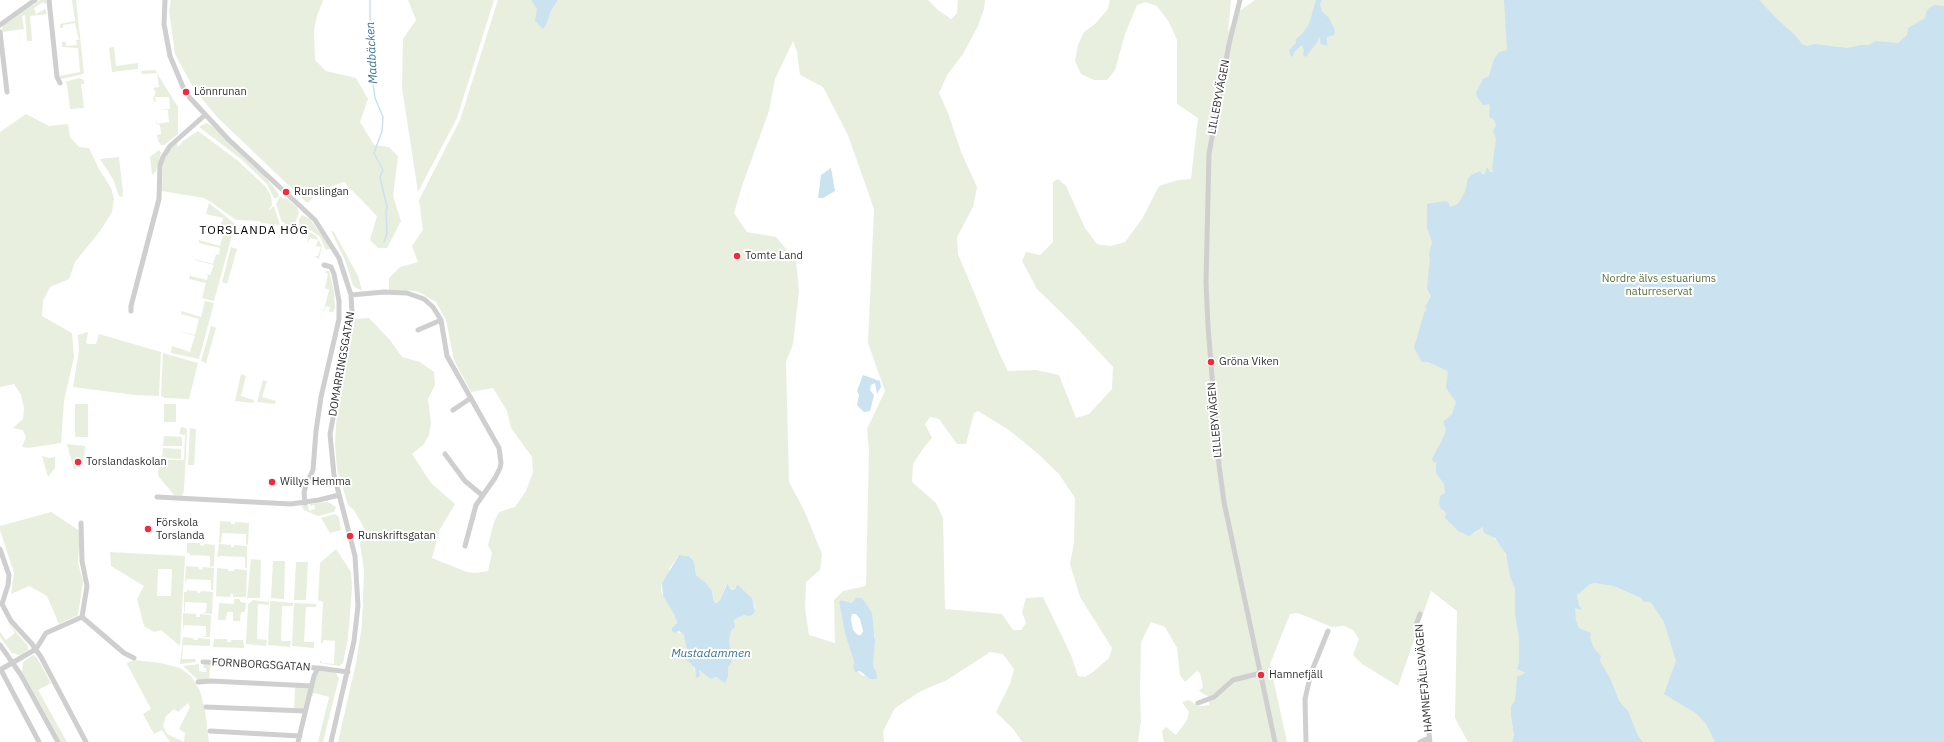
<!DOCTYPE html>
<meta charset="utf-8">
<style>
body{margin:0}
canvas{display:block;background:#fff}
</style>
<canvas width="1944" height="742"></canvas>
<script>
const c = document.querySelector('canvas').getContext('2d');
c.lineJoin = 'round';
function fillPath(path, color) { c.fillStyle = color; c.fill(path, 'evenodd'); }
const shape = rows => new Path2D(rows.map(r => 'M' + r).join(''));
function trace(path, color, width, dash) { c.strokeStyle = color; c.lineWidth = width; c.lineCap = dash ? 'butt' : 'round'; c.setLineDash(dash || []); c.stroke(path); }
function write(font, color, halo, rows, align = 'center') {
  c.font = font + ' "IBM Plex Sans",sans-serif'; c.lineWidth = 4; c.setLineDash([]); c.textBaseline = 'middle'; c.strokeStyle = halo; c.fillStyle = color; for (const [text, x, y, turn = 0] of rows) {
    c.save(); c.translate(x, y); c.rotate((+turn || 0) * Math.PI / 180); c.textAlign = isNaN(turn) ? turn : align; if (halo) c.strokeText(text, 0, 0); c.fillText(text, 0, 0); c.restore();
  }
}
fillPath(shape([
 [40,0,46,0,47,3,45,4,43,2,34,8,36,14,45,9,47,14,30,16,32,41,27,41,25,15,22,16,24,29,2,32,2,28,4,25],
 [72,0,76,0,84,73,80,75,61,79,59,76,80,72,78,48,62,47,62,42,66,42,66,46,77,45,76,40,79,40,75,23,63,25,63,28,60,28,60,24,75,21],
 [171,0,323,0,317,16,314,30,315,60,326,71,356,78,368,99,360,122,374,145,389,147,398,156,393,196,401,221,387,248,378,248,370,240,377,216,344,182,332,186,318,195,315,195,309,202,306,202,217,117,194,89,175,54,169,10],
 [408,0,494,0,457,118,418,192,402,88,403,39,416,20],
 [498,0,531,0,547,23,551,11,558,0,928,0,938,10,951,19,957,13,958,0,985,0,984,9,978,26,963,54,947,75,939,93,948,113,961,152,977,187,973,207,957,237,958,254,1000,355,1008,371,1036,370,1059,375,1076,418,1089,414,1112,389,1113,367,1073,324,1037,289,1022,261,1026,252,1040,255,1053,242,1053,182,1058,179,1066,186,1085,228,1097,244,1110,246,1125,242,1142,219,1159,186,1178,180,1191,179,1198,118,1177,104,1177,40,1169,22,1157,6,1145,2,1137,5,1125,34,1115,70,1107,80,1094,80,1081,74,1075,61,1078,45,1084,32,1095,24,1108,9,1110,0,1231,0,1228,32,1238,12,1255,0,1944,0,1944,742,1562,742,1533,586,1471,502,1473,534,1483,527,1502,546,1507,558,1510,577,1515,589,1519,638,1519,661,1517,669,1525,673,1511,717,1514,736,1512,742,1468,742,1455,718,1457,611,1431,591,1398,686,1362,664,1353,655,1359,639,1353,630,1344,626,1332,627,1298,613,1290,614,1270,664,1287,742,1164,742,1162,731,1166,727,1176,735,1187,720,1189,712,1182,702,1189,700,1198,706,1203,706,1209,705,1209,697,1199,691,1203,687,1200,673,1197,671,1185,682,1180,675,1177,648,1165,627,1151,622,1141,642,1140,691,1141,721,1138,742,1022,742,1014,730,996,712,1010,684,1014,669,1003,654,990,652,947,680,921,691,895,708,883,731,884,742,338,742,356,663,362,625,364,570,360,544,361,539,368,535,354,510,348,505,337,469,335,444,336,424,341,388,355,319,369,318,390,340,402,357,420,362,434,372,435,385,428,399,431,423,429,435,424,444,412,454,431,483,455,504,440,529,432,558,467,572,476,573,488,571,492,553,488,545,494,522,499,512,515,507,526,491,533,472,532,457,511,428,507,411,493,388,471,392,454,360,446,320,436,302,417,291,389,290,389,278,400,267,418,262,412,246,423,230,419,200,460,120],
 [793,41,797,51,800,75,823,87,848,135,874,209,868,343,885,391,867,429,869,451,866,586,843,591,834,600,835,643,809,635,805,608,806,582,820,570,822,554,804,510,789,482,786,362,793,344,799,291,796,261,776,237,747,232,734,213,742,186,769,111,775,79],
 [978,411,1009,430,1036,452,1059,474,1075,498,1074,543,1070,564,1080,597,1112,648,1109,658,1093,672,1085,677,1078,676,1071,655,1043,597,1026,598,1022,612,1026,623,1021,630,1013,630,1002,614,945,609,943,518,936,503,912,482,913,464,925,446,932,438,925,424,930,417,939,419,957,444,966,444,974,413],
 [682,555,689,556,694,561,696,575,705,582,713,594,714,602,718,603,720,600,726,585,734,590,737,584,751,597,755,608,751,613,744,615,734,620,735,627,731,631,729,642,730,663,727,669,727,678,721,680,715,677,711,679,699,670,695,673,694,665,684,656,685,651,687,650,687,641,684,634,677,632,674,626,677,624,674,614,663,596,661,591,662,583,669,573,669,569,678,556],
 [841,600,852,603,873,629,875,636,873,666,876,671,863,676,853,667,854,662,845,634,839,602],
 [114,47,116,66,138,63,138,69,112,72,109,48],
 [155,70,178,107,178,134,164,145,161,145,158,141,157,135,161,134,160,125,156,124,156,120,157,124,169,122,168,110,158,110,170,109,169,97,155,97,156,102,154,102,153,98,156,92,153,88,159,87,157,73,142,74,141,71],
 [79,78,84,80,84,84,81,84,84,108,70,109,67,84,65,82],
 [26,114,49,126,68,124,70,137,79,147,89,148,99,169,111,188,114,199,112,212,100,231,75,262,69,279,50,287,43,301,42,316,72,333,74,357,64,401,61,443,28,448,22,447,26,437,23,430,13,428,23,419,24,408,21,395,14,384,0,387,0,132],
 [206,123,212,126,264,175,278,193,279,196,277,198,274,198,267,184,241,159,199,127],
 [198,131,237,160,265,186,271,196,272,205,268,211,274,206,280,225,261,223,260,221,236,220,214,204,204,198,162,191,163,163,169,149,177,142,178,147,183,141],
 [159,150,161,153,156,171,152,175,150,157],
 [119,157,123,192,122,197,119,196,113,179,100,159],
 [280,196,284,199,286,198,297,207,299,213,294,226,285,224,281,220,276,204],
 [209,203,235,224,214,301,202,298,206,283,189,279,191,273,191,276,207,280,208,276,206,274,210,275,214,265,195,260,195,259,213,264,216,254,219,255,220,248,199,243,199,240,220,246,223,236,221,235,222,230,204,225,220,228,223,218,206,214],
 [302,215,310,219,331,248,326,250,320,237,312,231,299,226,299,219],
 [289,228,306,230,316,236,322,246,319,259,314,256,318,256,321,247,316,246,318,240,310,238,307,243,308,236,287,231],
 [331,231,334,232,358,276,362,290,356,288,353,285,345,260],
 [231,247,237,249,227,284,222,282],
 [326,271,329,271,334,292,335,308,333,312,329,312,330,307,326,306,324,311,319,309,324,310,329,290,325,288,328,274,325,272],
 [205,301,214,303,199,359,171,353,172,346,190,352,195,336,177,330,195,335,199,319,181,314,181,311,201,317],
 [211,326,216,328,206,363,201,361],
 [88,332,86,343,88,344,96,344,99,334,161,352,159,396,135,395,73,387,79,351,78,335],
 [163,353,198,363,189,399,165,398,161,396],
 [241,374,246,376,241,396,254,400,254,403,235,401],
 [263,380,267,381,262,397,276,401,275,404,257,402],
 [75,404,88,404,88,437,75,437],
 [164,404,176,404,176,422,164,422],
 [181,427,186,428,187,431,184,490,182,496,174,495,159,477,158,473,159,460,184,460,185,435,179,434],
 [190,428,196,429,194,465,188,465],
 [164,436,182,437,182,446,163,446],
 [67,444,85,446,84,459,74,470],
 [163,448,181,449,181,459,162,458],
 [42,456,49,458,55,457,55,468,48,477],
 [328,502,336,507,334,512,318,516,304,510,301,505,308,504,309,511,315,509,314,505,310,506,310,504],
 [51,512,80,531,78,563,83,581,78,615,59,624,47,596,29,586,11,594,14,573,0,530,0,526],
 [335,514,339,517,341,530,330,533,321,518],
 [220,521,231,522,231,524,235,524,235,522,249,523,248,544,246,545,246,534,222,533,221,543,219,543],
 [187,543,200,543,200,545,204,546,204,544,215,545,214,566,210,567,210,556,190,555,189,552,187,554],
 [219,544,231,545,231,547,234,547,234,545,247,546,247,568,245,568,245,557,221,556,217,557],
 [336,549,351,572,352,588,348,638,343,663,339,666,320,663,320,660,322,663,334,664,335,641,323,640,323,643,321,643,323,602,318,600,320,563],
 [110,552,185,556,180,646,161,630,154,632,144,626,137,599,144,586,111,566],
 [158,569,172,569,171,596,157,596],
 [251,559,261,560,260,598,247,598],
 [273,561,285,561,284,599,271,598],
 [296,562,308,562,306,600,294,600],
 [186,566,199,567,199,569,202,570,203,567,214,568,213,590,211,590,211,580,187,579,185,583],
 [217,568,228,569,228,571,234,571,234,577,234,569,247,570,246,597,233,597,233,594,231,593,230,597,216,596],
 [187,590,197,591,198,593,200,593,201,591,213,592,212,614,202,613,206,612,207,603,185,602,185,612,184,612,184,592,187,592],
 [234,599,239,599,241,602,246,603,245,612,241,612,240,621,233,621,233,612,227,612,226,620,218,620,219,603,234,604],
 [253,600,269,602,269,605,258,604,257,639,267,640,266,646,246,644,248,604],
 [272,601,293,603,293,606,282,606,281,641,291,641,290,647,268,645,270,602],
 [294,603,316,604,316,607,306,607,304,642,314,642,314,648,292,646],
 [183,613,196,614,196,617,200,617,200,614,211,615,210,637,201,637,206,636,206,626,184,625,183,630],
 [5,619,28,646,28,650,20,655,12,653,0,637,0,632,6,640,15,633],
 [183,637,193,638,194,640,198,640,198,638,210,639,210,646,183,645,182,659,195,659,196,662,180,664],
 [214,639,227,639,227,642,231,642,231,640,243,640,244,648,213,647],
 [33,655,37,658,51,683,38,690,67,742,61,742,22,671,23,662],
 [134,660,161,663,180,668,191,676,200,691,205,710,209,742,170,742,162,730,154,734,143,714,151,709,127,664,127,663],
 [188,703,190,707,179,729,185,733,184,742,167,734,163,726,166,716,174,709,178,712],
 [199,664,199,671,203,672,206,672,206,668,203,668,204,665,213,665,213,667,210,667,209,680,199,681,183,666],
 [319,670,336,673,339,678,323,742,318,742,329,697,314,693,312,697,311,696,316,675],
 [295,687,309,688,304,710,294,710]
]), '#e8efdf');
fillPath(shape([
 [531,0,558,0,551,11,547,23,543,29,535,21,537,9],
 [1316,0,1322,0,1320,4,1322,11,1329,18,1335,30,1334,35,1327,37,1327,46,1321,44,1319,36,1318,41,1306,57,1303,55,1304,50,1302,45,1294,52,1293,57,1290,55,1289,50,1296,43,1296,39,1302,34,1309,24],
 [1504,0,1759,0,1780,22,1795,35,1802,44,1807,46,1815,44,1847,48,1861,45,1869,45,1875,41,1898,43,1907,35,1908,28,1925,18,1927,10,1934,5,1944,6,1944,742,1715,742,1706,724,1697,714,1664,694,1676,661,1664,622,1652,604,1650,602,1644,602,1641,598,1614,586,1595,583,1590,584,1577,595,1579,606,1582,610,1575,608,1576,621,1579,628,1591,633,1590,638,1594,648,1601,656,1600,661,1610,678,1619,701,1628,711,1638,736,1643,742,1512,742,1514,736,1511,717,1511,706,1515,701,1517,677,1525,673,1517,669,1519,661,1519,638,1515,614,1515,589,1510,577,1506,554,1495,538,1484,533,1483,527,1469,536,1458,531,1445,518,1446,513,1442,509,1441,510,1439,503,1440,496,1445,493,1444,484,1436,473,1436,462,1433,462,1432,459,1445,434,1446,429,1443,422,1452,414,1456,402,1446,388,1448,371,1428,362,1422,362,1414,348,1424,313,1427,309,1425,307,1431,296,1427,289,1430,259,1429,254,1432,242,1427,228,1427,204,1445,201,1448,202,1450,207,1458,204,1465,192,1468,178,1473,174,1480,171,1482,174,1485,174,1487,167,1490,172,1493,172,1492,168,1496,139,1493,131,1496,125,1494,120,1489,117,1490,106,1489,104,1483,105,1477,97,1476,93,1483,79,1489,76,1494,59,1499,52,1507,50],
 [831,168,835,191,823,198,818,198,821,175],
 [863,375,880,381,881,387,877,394,875,383,871,385,870,390,874,395,870,411,864,412,857,405,859,395,857,391],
 [679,555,689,556,694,561,696,575,705,582,712,591,714,602,717,603,720,600,727,584,732,590,735,589,737,584,752,598,755,612,750,616,744,615,734,620,735,627,731,631,729,642,732,661,728,667,728,677,725,683,716,677,711,679,708,677,699,670,700,675,698,678,696,677,695,668,687,660,683,652,683,650,687,650,684,635,679,631,675,633,672,631,672,628,677,623,674,614,663,596,662,583],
 [856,598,861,598,865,602,872,613,875,641,873,666,876,671,877,679,870,679,860,671,855,672,853,667,854,662,845,634,839,602,841,600,852,603],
 [852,614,856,614,860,619,863,631,861,635,858,635,853,630,851,619]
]), '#cbe2f0');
trace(shape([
 [370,0,370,62,375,98,383,117,382,131,374,153,383,170,380,177,387,207,386,211,387,233,384,242]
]), '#cbe2f0', 1.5);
trace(shape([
 [49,0,57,77,60,83],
 [165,0,164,24,170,56,183,87,190,98,228,139,315,220,339,258,351,295,352,312,350,328,330,434,334,475,355,556,358,606,354,641,331,742],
 [1240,0,1229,44,1209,154,1206,282,1208,326,1219,465,1224,502,1275,742],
 [0,25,35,0],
 [0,32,7,92],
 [351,295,384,292,407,293,424,299,433,307,441,320,447,356,499,448,501,463,500,468,495,478,476,505,465,546],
 [131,311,131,306,159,199,160,165,163,157,170,146,205,115],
 [418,330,441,320],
 [453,410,471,398],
 [445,454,465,481,482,495],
 [157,497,291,504,319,500,339,495],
 [305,503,304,493,306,485,313,470,316,431,321,397,339,319,339,301,334,274,331,267,324,265],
 [81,523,82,561,87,586,82,617],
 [0,549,9,575,8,585,2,604,3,606,11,621,32,644,41,657,86,742],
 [1420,614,1416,625,1430,742],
 [82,617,124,653,134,658],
 [0,645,21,675,58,742],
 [203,662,318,668,348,672],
 [0,670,36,649,46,633,82,617],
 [1,670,39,742],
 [198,682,211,681,312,686],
 [1198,703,1214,697,1233,680,1261,673],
 [206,707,305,711],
 [210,731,300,736],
 [298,742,314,676,318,668],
 [1306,742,1305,699,1311,673,1328,631],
 [1420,742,1429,738]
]), '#cfcfcf', 5);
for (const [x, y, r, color] of [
 [186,92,4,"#f32a3b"],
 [286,192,4,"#f32a3b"],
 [737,256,4,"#f32a3b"],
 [1211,362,4,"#f32a3b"],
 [78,462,4,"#f32a3b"],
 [272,482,4,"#f32a3b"],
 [148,529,4,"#f32a3b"],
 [350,536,4,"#f32a3b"],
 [1261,675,4,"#f32a3b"]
]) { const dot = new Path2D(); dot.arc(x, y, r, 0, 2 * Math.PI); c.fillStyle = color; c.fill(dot); trace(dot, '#fff', 1.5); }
write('11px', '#323232', '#fff', [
 ["Lönnrunan",194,92],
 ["Runslingan",294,192],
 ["Tomte Land",745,256],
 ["Gröna Viken",1219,362],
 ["Torslandaskolan",86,462],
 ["Willys Hemma",280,482],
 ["Förskola",156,523],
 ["Torslanda",156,536],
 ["Runskriftsgatan",358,536],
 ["Hamnefjäll",1269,675]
], 'left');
write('11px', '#323232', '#fff', [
 ["LILLEBYVÄGEN",1219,97,-79],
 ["DOMARRINGSGATAN",342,364,-80],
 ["LILLEBYVÄGEN",1215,420,-95],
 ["FORNBORGSGATAN",261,665,3],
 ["HAMNEFJÄLLSVÄGEN",1424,678,-95]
]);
write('11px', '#55723a', '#fff', [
 ["Nordre älvs estuariums",1659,279],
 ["naturreservat",1659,292]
]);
write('italic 12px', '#38769c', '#fff', [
 ["Madbäcken",372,53,-93],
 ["Mustadammen",711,654]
]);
c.letterSpacing = '1px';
write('12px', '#000', '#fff', [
 ["TORSLANDA HÖG",254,231]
]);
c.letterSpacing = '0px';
</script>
